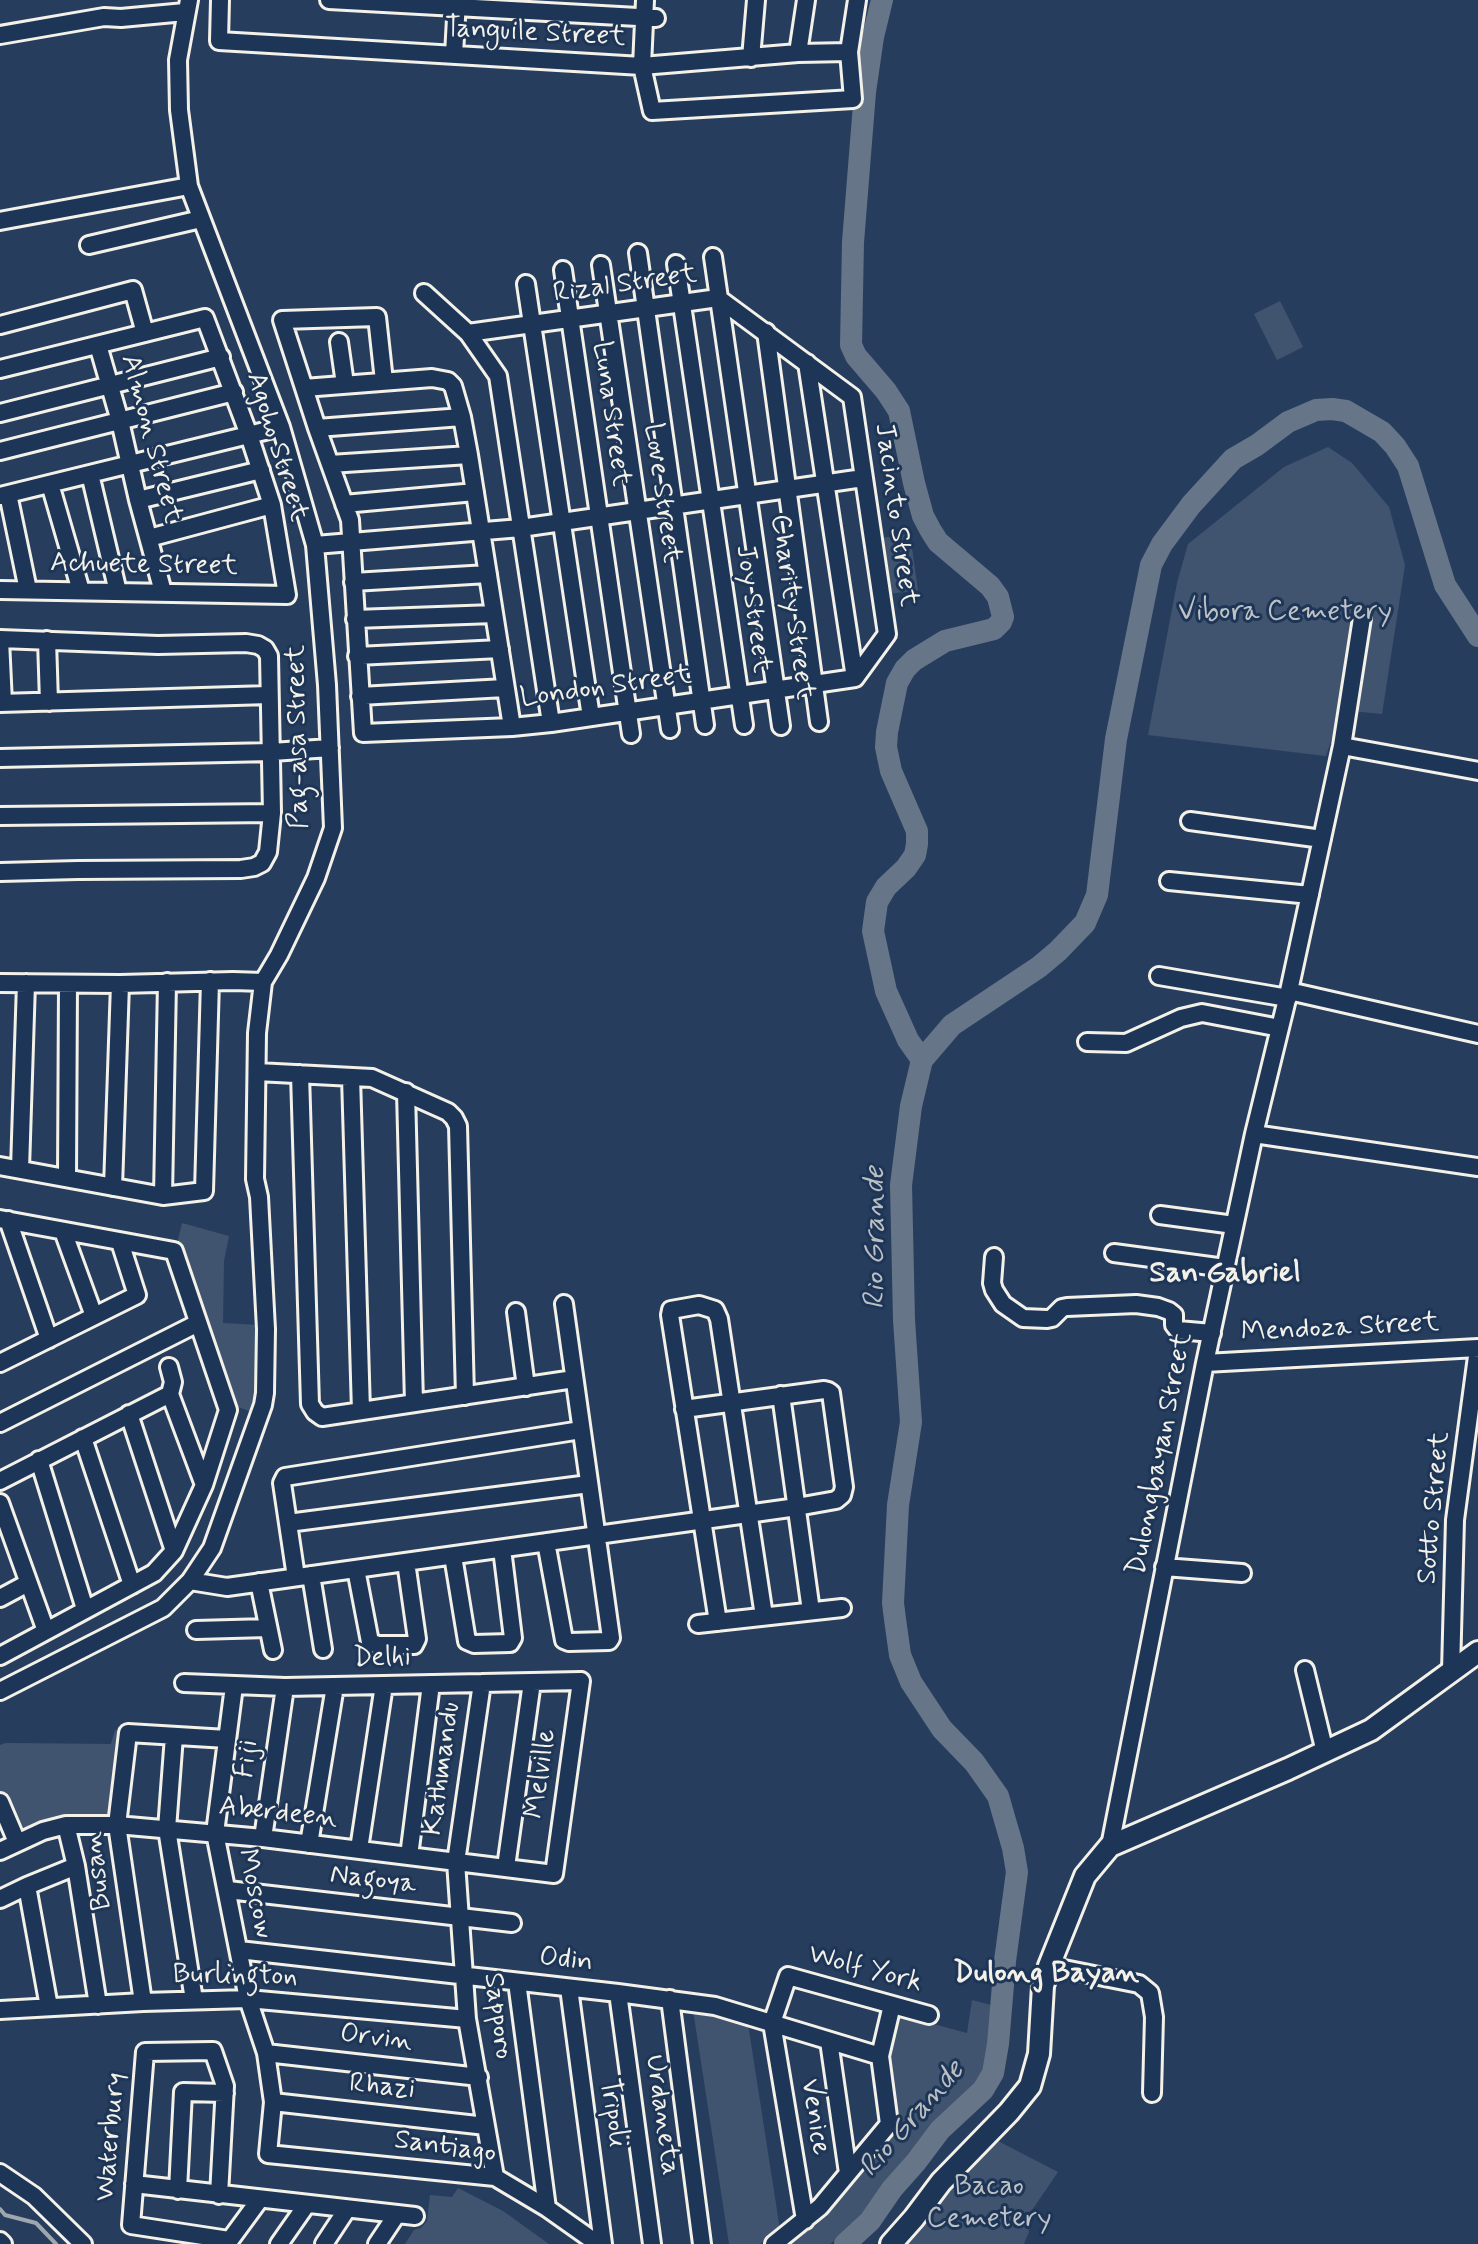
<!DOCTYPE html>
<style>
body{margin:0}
canvas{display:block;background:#263d5d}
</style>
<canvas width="1478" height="2244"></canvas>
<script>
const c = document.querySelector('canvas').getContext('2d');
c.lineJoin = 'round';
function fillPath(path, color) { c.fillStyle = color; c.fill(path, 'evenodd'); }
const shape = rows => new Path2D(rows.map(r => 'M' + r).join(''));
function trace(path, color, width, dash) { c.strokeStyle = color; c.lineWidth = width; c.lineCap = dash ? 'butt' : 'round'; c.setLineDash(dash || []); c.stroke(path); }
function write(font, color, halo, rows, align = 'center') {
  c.font = font + ' Mynerve,sans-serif'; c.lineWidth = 6; c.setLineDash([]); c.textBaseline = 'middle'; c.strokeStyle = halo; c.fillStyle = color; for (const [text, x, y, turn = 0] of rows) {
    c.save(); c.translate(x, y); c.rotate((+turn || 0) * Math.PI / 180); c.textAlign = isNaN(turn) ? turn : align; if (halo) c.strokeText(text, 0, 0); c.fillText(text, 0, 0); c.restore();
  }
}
fillPath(shape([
 [1280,301,1303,347,1277,360,1254,314],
 [1328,447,1352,463,1389,507,1405,565,1382,714,1341,710,1326,756,1148,735,1177,583,1188,544,1284,467],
 [910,534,918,590,889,594,881,538],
 [182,1223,229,1236,224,1261,223,1323,260,1325,259,1391,252,1412,233,1405,177,1244],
 [115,1730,124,1730,111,1817,42,1825,23,1831,17,1828,0,1798,0,1745,6,1743,111,1744],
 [972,2000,991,2005,987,2054,979,2082,969,2094,941,2120,891,2175,857,2224,830,2244,788,2244,829,2209,898,2129,885,2051,896,2014,967,2033],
 [693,2010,748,2024,780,2230,760,2244,729,2244],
 [996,2140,1058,2172,1026,2219,1029,2232,1024,2244,905,2244,950,2187],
 [458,2188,503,2211,549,2244,405,2244,414,2230,421,2228,427,2221,430,2195,452,2197]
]), '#40546f');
trace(shape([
 [0,2209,5,2215,36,2223,56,2244]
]), '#9fa7ae', 4);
trace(shape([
 [882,0,873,37,865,92,853,242,851,345,856,356,886,391,899,411,914,483,923,516,931,531,938,542,990,586,998,597,1003,617,1001,622,994,629,945,641,914,660,905,669,897,683,887,732,886,747,891,771,917,831,917,844,915,855,906,868,886,887,877,902,873,931,886,991,908,1040,922,1060],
 [845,2244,870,2221,892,2189,916,2162,940,2130,983,2090,993,2073,998,2044,1005,1961,1017,1872,1013,1848,998,1796,974,1762,942,1729,911,1682,900,1655,895,1619,893,1603,898,1505,911,1422,904,1320,901,1185,911,1106,922,1060,952,1025,1039,967,1058,951,1085,923,1097,895,1116,739,1151,565,1162,544,1191,505,1233,459,1257,445,1288,422,1316,410,1332,409,1346,411,1382,432,1395,446,1408,466,1445,585,1478,636]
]), '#677588', 22);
const minor = shape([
 [220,0,219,41,642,66,798,53,849,52],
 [329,0,656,18],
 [645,0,642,66,652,111,853,99,849,52,857,0],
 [0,35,104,17,121,18,185,12],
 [798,53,806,0],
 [454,55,457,0],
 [751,58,756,0],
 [0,221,189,186],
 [89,245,201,219],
 [638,253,705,725],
 [713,257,781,726],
 [676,264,744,725],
 [601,265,670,729],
 [563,270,631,734],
 [526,284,591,717],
 [424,293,468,333,498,376,551,723],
 [0,325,133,290,145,333],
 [766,332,819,722],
 [468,333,718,298,852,397,887,634,855,678],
 [339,342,345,384],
 [98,345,120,421,138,500,163,592],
 [807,363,855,678],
 [0,369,205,318,249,435,272,505,287,595,0,590],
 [384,381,377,317,282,320,317,428,350,520,363,733,512,727,551,723,855,678],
 [304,388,432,378,448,381,453,386,462,417,469,455,512,727],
 [0,413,221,357],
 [317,428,462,417],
 [0,451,234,392],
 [330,464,469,455],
 [90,474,118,592],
 [50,484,81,591],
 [8,494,28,590],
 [0,496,281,427],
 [138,500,261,470],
 [344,504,475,492],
 [149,538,272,505],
 [315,545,521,528,863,478],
 [353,582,488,574],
 [355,619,494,614],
 [0,639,158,645,246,643,258,645,265,649,269,656,272,813,268,852,262,863,254,867,241,869,78,870,0,872],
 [0,640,3,703],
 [47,640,49,702],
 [357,656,500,649],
 [360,696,505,688],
 [0,703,269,695],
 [1342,746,1478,771],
 [0,758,272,752,330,748],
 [0,816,272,813],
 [1190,821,1322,839],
 [1169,881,1310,895],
 [1159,976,1288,998],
 [0,983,120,984,233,981,263,982],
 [1289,991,1478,1034],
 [1087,1042,1126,1043,1181,1018,1202,1013,1280,1028],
 [257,1072,372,1078,448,1112,454,1118,458,1126,465,1396],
 [300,1074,310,1404,315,1412,322,1417,574,1379],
 [351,1077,361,1411],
 [406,1092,414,1403],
 [1254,1134,1478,1167],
 [0,1166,163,1196,204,1191,210,981],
 [20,1169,26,983],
 [67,1178,68,984],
 [113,1187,120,984],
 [163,1196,167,982],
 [1160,1215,1234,1225],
 [0,1219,174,1251,228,1410,204,1485,174,1551,154,1573,0,1656],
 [8,1220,49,1339],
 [63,1231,94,1316],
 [1114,1253,1225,1268],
 [994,1257,992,1283,994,1290,1003,1304,1023,1318,1047,1319,1052,1318,1062,1308,1067,1307,1136,1304,1158,1307,1169,1311,1174,1315,1174,1325,1178,1330,1212,1333],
 [516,1312,526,1387],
 [0,1363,137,1295,120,1242],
 [1205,1363,1478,1348],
 [169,1367,173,1382,170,1394,204,1485],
 [781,1395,811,1611],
 [129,1414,174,1551],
 [0,1423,198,1323],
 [83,1438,132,1585],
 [39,1460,85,1609],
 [0,1481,170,1394],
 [0,1503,46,1631],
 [288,1523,589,1484],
 [546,1542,564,1640,569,1642,609,1641,611,1638,564,1304],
 [453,1556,467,1641,474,1644,510,1643,513,1638,502,1549],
 [1164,1567,1242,1573],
 [356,1569,370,1642,378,1645,414,1645,417,1639,406,1562],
 [311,1575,323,1649],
 [296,1577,282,1483,285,1477,581,1430],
 [190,1581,227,1587,797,1507,836,1500,842,1495,844,1487,831,1393,828,1391,824,1390,684,1409],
 [259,1582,273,1650],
 [0,1598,28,1583],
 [718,1622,670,1315,671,1310,699,1305,715,1310,719,1319,764,1616],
 [698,1624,842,1608],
 [196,1630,268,1628],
 [1305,1670,1325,1752],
 [1451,1671,1455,1520,1478,1349],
 [482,1683,456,1862,467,2019,495,2177],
 [234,1686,215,1833,248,1999,266,2053,273,2102,268,2154,495,2177,547,2208,598,2244],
 [0,1691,163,1608,190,1581,212,1548,263,1405,265,1393,266,1329,259,1197,255,1179,257,1033,263,982,279,955,316,878,333,828,327,685,315,545,281,427,189,186,179,110,178,60,189,0],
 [174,1736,167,1829,194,2000],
 [0,1802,17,1842],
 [66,1825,76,1866,98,2005],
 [263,1838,285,1687],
 [309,1844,335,1686],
 [1110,1846,1205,1363,1254,1134,1289,991,1342,746,1362,618],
 [359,1849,384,1685],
 [0,1851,43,1831,66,1825,117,1825,263,1838,554,1874,581,1681,285,1687,184,1683],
 [409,1856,431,1684],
 [506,1867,532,1682],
 [27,1886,49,2007],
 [228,1890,512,1923],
 [0,1899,27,1886,76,1866],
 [239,1950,618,1993,715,2006,880,2056],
 [1049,1966,1139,1984,1150,1993,1154,2017,1152,2093],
 [517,1982,547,2208],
 [569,1988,603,2244],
 [618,1993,652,2244],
 [670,1999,702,2244],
 [143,2002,117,1825,128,1733,227,1739],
 [0,2010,143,2002,248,1999,467,2019],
 [829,2041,848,2173],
 [266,2053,479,2077],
 [273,2102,486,2126],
 [0,2173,34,2196,83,2244],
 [134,2184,415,2216],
 [178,2190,183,2092,225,2093],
 [219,2195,225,2086,213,2051,145,2052,131,2225,229,2240],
 [805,2220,772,2023,788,1976,929,2015],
 [0,2241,3,2244],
 [227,2244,260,2199],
 [279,2244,307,2204],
 [324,2244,347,2209],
 [377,2244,397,2214],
 [774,2244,820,2207,889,2124,880,2056,892,2005]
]);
const major = shape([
 [891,2244,914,2218,941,2182,1009,2112,1030,2086,1039,2054,1043,1986,1049,1966,1085,1876,1110,1846,1288,1769,1371,1730,1478,1652]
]);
trace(minor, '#f4f1e8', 22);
trace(major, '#f4f1e8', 26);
trace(minor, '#1d3557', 16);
trace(major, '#1d3557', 20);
write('28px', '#f4f1e8', '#1d3557', [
 ["Tanguile Street",535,34,3],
 ["Rizal Street",625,285,-8],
 ["Luna Street",610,414,82],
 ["Almon Street",150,439,75],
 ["Agoho Street",276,447,73],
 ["Love Street",661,493,82],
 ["Jacinto Street",895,515,82],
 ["Achuete Street",144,566,1],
 ["Charity Street",791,607,82],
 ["Joy Street",752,609,82],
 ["London Street",606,688,-8],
 ["Pag-asa Street",299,737,-91],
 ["Mendoza Street",1340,1329,-3],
 ["Dulongbayan Street",1161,1454,-79],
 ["Sotto Street",1435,1508,-85],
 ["Delhi",382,1659,-1],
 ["Fiji",248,1759,-82],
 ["Kathmandu",443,1769,-82],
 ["Melville",542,1774,-82],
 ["Aberdeen",278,1814,6],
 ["Busan",99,1871,-97],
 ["Nagoya",373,1881,7],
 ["Moscow",254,1894,78],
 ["Odin",566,1961,6],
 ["Wolf York",865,1970,15],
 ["Burlington",235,1977,1],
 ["Sapporo",497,2016,82],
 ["Orvin",376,2039,7],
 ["Rhazi",382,2088,6],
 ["Tripoli",612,2113,82],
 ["Urdaneta",661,2115,82],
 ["Venice",814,2117,81],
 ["Waterbury",112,2137,-85],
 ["Santiago",445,2148,8]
]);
write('28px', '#bec2c4', '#1d3557', [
 ["Vibora Cemetery",1285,613],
 ["Bacao",989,2188],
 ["Cemetery",989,2220]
]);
write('italic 30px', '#bcbfc2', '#1d3557', [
 ["Rio Grande",877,1238,-90],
 ["Rio Grande",913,2120,-49]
]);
write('bold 30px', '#f4f1e8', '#1d3557', [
 ["San Gabriel",1225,1275],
 ["Dulong Bayan",1046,1975]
]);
</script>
